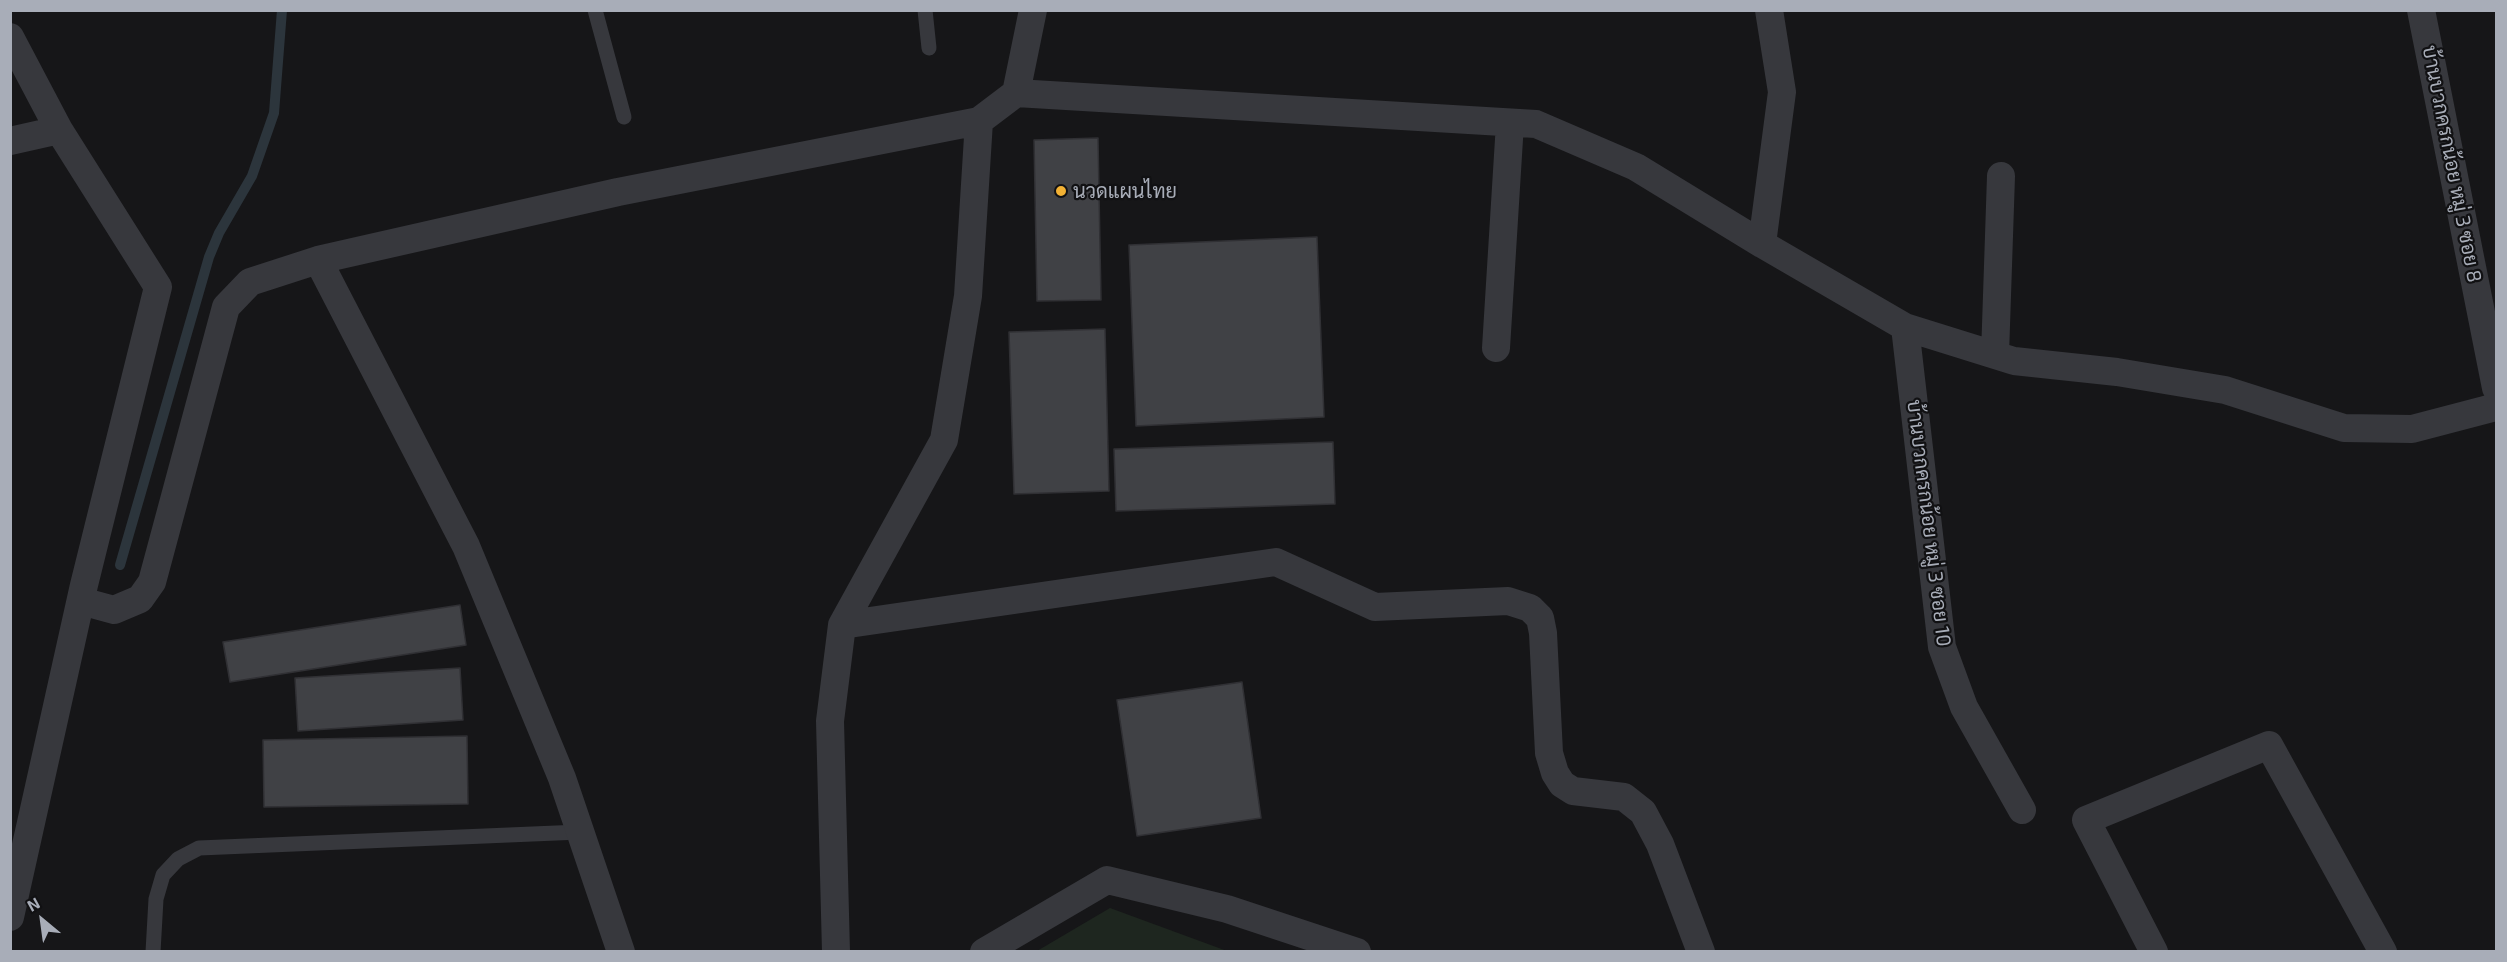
<!DOCTYPE html>
<meta charset="utf-8">
<style>
body{margin:0}
#map{position:relative;width:2507px;height:962px;overflow:hidden;background:#161618;font-family:"Exo 2",sans-serif}
canvas{display:block}
.frame{position:absolute;inset:0;border:12px solid #a8adb8;pointer-events:none}
.north{position:absolute;left:12px;top:890px;width:60px;height:60px;-webkit-text-stroke:4px #111113;paint-order:stroke;rotate:331deg;font-size:16px;font-weight:700;line-height:24px;text-align:center;color:#a8adb8}
.north::after{content:'';display:block;margin:auto;width:21px;height:27px;background:#a8adb8;clip-path:polygon(50% 0,100% 100%,50% 72%,0 100%)}
</style>
<div id="map">
<canvas width="2507" height="962"></canvas>
<div class="frame"></div>
<div class="north">N</div>
</div>
<script>
const c = document.querySelector('canvas').getContext('2d');
c.lineJoin = 'round';
function fillPath(path, color) { c.fillStyle = color; c.fill(path, 'evenodd'); }
const shape = rows => new Path2D(rows.map(r => 'M' + r).join(''));
function trace(path, color, width, dash) { c.strokeStyle = color; c.lineWidth = width; c.lineCap = dash ? 'butt' : 'round'; c.setLineDash(dash || []); c.stroke(path); }
function write(font, color, halo, rows, align = 'center') {
  c.font = font + ' "Exo 2",Sarabun,sans-serif'; c.lineWidth = 4.5; c.setLineDash([]); c.textBaseline = 'middle'; c.strokeStyle = halo; c.fillStyle = color; for (const [text, x, y, turn = 0] of rows) {
    c.save(); c.translate(x, y); c.rotate((+turn || 0) * Math.PI / 180); c.textAlign = isNaN(turn) ? turn : align; if (halo) c.strokeText(text, 0, 0); c.fillText(text, 0, 0); c.restore();
  }
}
fillPath(shape([
 [1110,908,1227,951,1037,951]
]), '#1e261f');
trace(shape([
 [120,565,209,257,219,233,252,176,274,113,282,10]
]), '#2c353c', 10);
const building = shape([
 [1098,138,1101,300,1037,301,1034,140,1098,138],
 [1317,237,1324,417,1136,426,1129,245,1317,237],
 [1105,329,1109,491,1014,494,1009,332,1105,329],
 [1333,442,1335,504,1116,511,1114,449,1333,442],
 [460,605,466,645,230,682,223,642,460,605],
 [460,668,463,720,298,731,295,678,460,668],
 [1242,682,1261,818,1137,836,1117,700,1242,682],
 [467,736,468,804,264,807,263,740,467,736]
]);
fillPath(building, '#404145');
trace(building, '#303034', 1.5);
trace(shape([
 [595,10,624,117],
 [925,10,929,48],
 [153,952,156,899,163,875,178,859,199,848,580,832]
]), '#37383d', 15);
trace(shape([
 [2421,10,2496,388],
 [10,37,59,130,158,287,84,585,10,917],
 [1016,93,1536,124,1636,167,1762,244,1905,327,2014,361,2117,372,2225,390,2344,428,2412,429,2496,407],
 [10,141,59,130],
 [1762,244,1782,92,1769,10],
 [318,260,466,546,562,778,621,952],
 [1905,327,1942,647,1964,707,2022,810],
 [1496,348,1510,123],
 [1995,355,2001,176],
 [81,601,114,610,140,599,152,582,226,307,250,282,318,260,618,192,979,121,1016,93,1033,10],
 [842,625,1276,562,1375,607,1508,601,1530,608,1540,618,1543,633,1549,753,1555,773,1562,784,1573,791,1624,797,1643,812,1660,844,1701,952],
 [836,952,830,721,842,625,944,440,968,296,979,121],
 [984,952,1107,880,1227,909,1357,952],
 [2154,952,2086,820,2269,745,2383,952]
]), '#37383d', 28);
for (const [x, y, r, color] of [
 [1061,191,6,"#f2b134"]
]) { const dot = new Path2D(); dot.arc(x, y, r, 0, 2 * Math.PI); c.fillStyle = color; c.fill(dot); trace(dot, '#111113', 2); }
write('20px', '#a8adb8', '#111113', [
 ["บ้านบวกครกน้อย หมู่ 3 ซอย 8",2452,164,79],
 ["บ้านบวกครกน้อย หมู่ 3 ซอย 10",1929,523,83]
]);
write('20px', '#a8adb8', '#111113', [
 ["นวดแผนไทย",1073,191]
], 'left');
</script>
